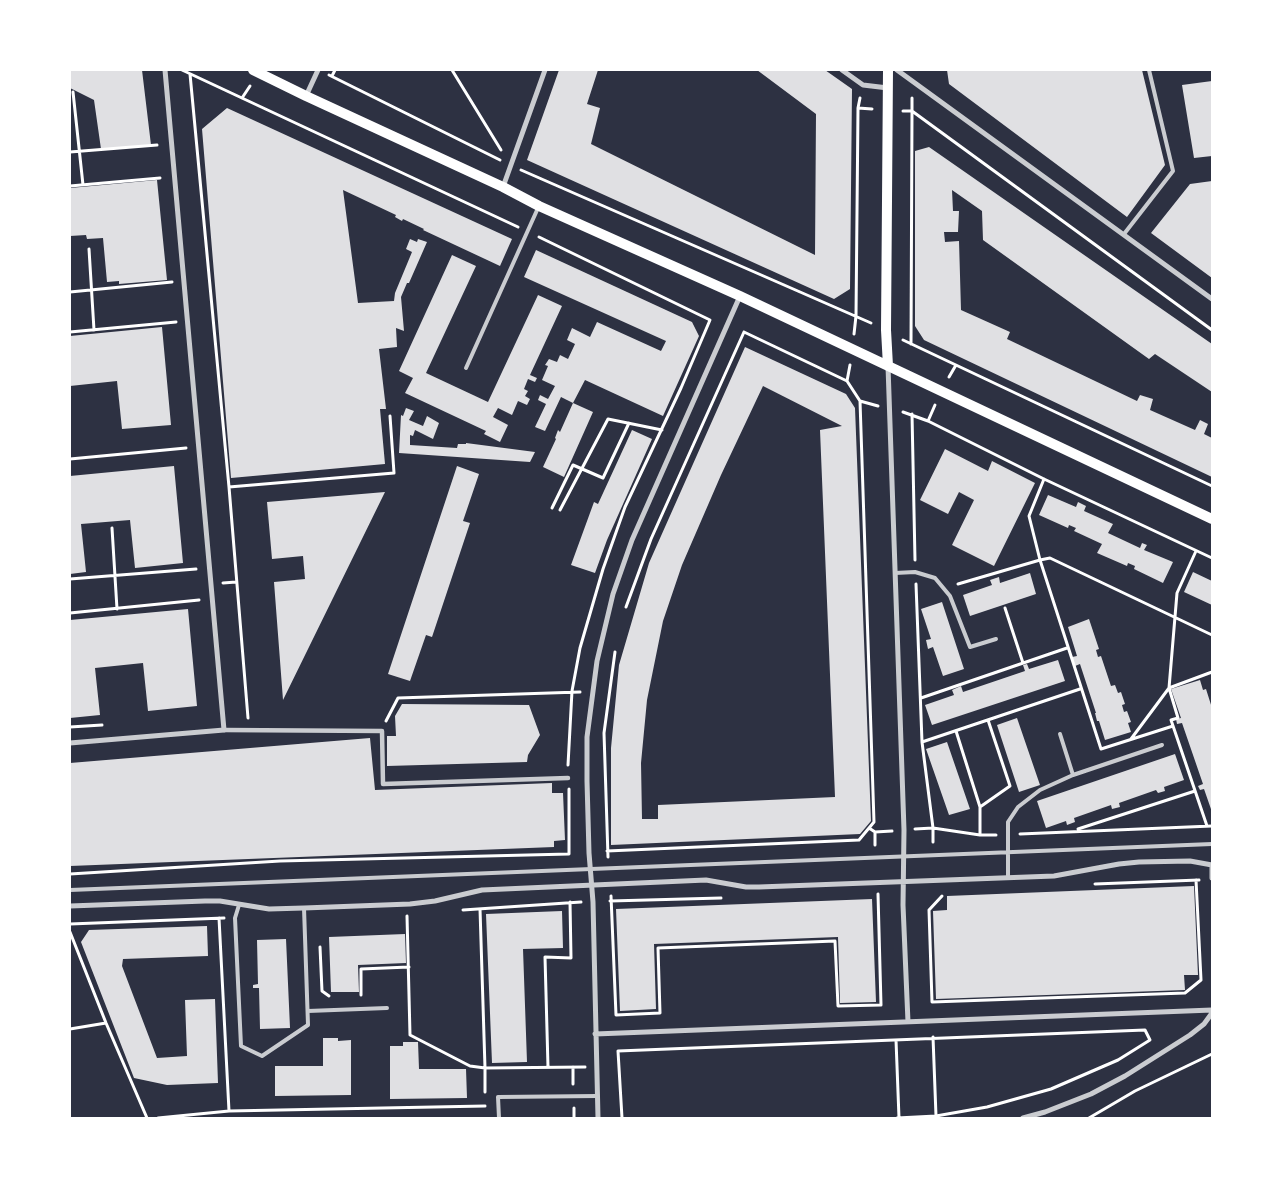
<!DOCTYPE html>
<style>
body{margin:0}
#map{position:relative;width:1282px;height:1188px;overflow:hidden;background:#2d3142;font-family:Poppins,sans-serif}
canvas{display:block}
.frame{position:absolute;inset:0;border:71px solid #fff;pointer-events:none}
</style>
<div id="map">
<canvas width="1282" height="1188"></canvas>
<div class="frame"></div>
</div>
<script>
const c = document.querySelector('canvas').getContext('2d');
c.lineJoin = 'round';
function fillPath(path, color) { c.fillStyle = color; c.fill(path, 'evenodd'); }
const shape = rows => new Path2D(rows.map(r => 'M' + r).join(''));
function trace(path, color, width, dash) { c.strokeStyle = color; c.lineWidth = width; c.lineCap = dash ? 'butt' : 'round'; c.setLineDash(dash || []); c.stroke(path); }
fillPath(shape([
 [70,70,142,70,151,145,101,149,94,100,70,88],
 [559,70,598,70,587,104,600,108,591,144,815,255,816,114,757,70,825,70,852,89,850,289,834,299,527,160],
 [947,70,1142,70,1165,165,1127,217,949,84],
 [1212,81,1212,156,1194,158,1182,85],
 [227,108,512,239,500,266,423,230,424,229,403,219,402,221,395,217,396,215,343,190,358,303,394,301,395,293,412,252,406,249,410,239,417,242,418,239,427,242,409,283,407,283,401,297,404,331,396,328,397,347,379,349,386,409,380,409,385,464,231,478,202,129],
 [929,147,1212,344,1212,392,1155,354,1149,359,983,240,982,211,952,190,953,211,959,211,958,232,944,232,945,242,959,241,961,310,1010,332,1007,339,1137,401,1140,395,1153,399,1150,410,1195,430,1200,420,1208,424,1204,434,1212,438,1212,477,924,340,915,326,915,151],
 [157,180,167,280,119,284,119,281,107,282,103,238,87,239,86,235,70,236,70,188],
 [1212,181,1212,278,1151,233,1190,184],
 [536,250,692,322,699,336,663,416,585,380,573,403,561,397,545,431,535,427,546,404,538,400,540,395,548,399,555,386,542,380,548,366,545,365,549,359,557,362,560,355,568,359,575,344,567,340,572,328,590,337,597,322,661,351,666,341,524,277],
 [452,255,476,266,426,373,488,402,538,295,562,306,530,375,537,378,535,382,528,379,524,389,528,391,525,396,530,399,527,405,518,401,512,415,498,408,493,417,508,425,500,442,484,434,486,431,405,393,413,378,399,371],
 [162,327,171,425,122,429,117,381,70,386,70,336],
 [745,347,846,394,855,408,871,821,860,834,611,845,611,748,619,665,649,563],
 [763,386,842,426,820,430,835,797,658,805,658,819,642,819,641,763,647,700,663,621,682,565,721,475],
 [573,403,593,412,564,477,543,467,556,439,555,438,558,430,560,432],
 [406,408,414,411,409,420,423,426,427,416,439,423,433,439,415,430,413,436,410,435,410,445,457,448,458,444,466,444,466,443,535,452,530,462,399,453,401,415,403,416],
 [632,430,652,439,607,540,595,573,571,565,594,502,598,504],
 [945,449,988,471,992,461,1035,483,994,566,952,545,974,500,959,492,948,514,920,500],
 [174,466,183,563,135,568,130,520,81,524,86,572,70,574,70,476],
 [457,466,479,474,463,521,470,523,432,637,426,635,410,681,388,674],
 [385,492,283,700,274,582,305,579,303,556,272,559,267,502],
 [1048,495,1076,507,1078,502,1086,506,1084,511,1113,524,1108,533,1140,548,1142,543,1147,545,1144,550,1173,562,1163,583,1134,569,1135,566,1128,563,1127,566,1097,553,1102,544,1074,531,1076,528,1069,525,1068,528,1039,515],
 [1193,572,1212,581,1212,605,1184,592],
 [1030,573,1036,594,970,616,963,595,992,585,990,580,999,577,1000,583],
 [942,602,964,669,943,676,933,647,928,649,926,640,931,639,921,609],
 [188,609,197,706,148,711,143,663,95,668,100,715,70,718,70,620],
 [1089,619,1099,649,1096,650,1098,657,1101,656,1111,686,1115,685,1118,693,1121,692,1125,704,1122,705,1124,712,1127,711,1131,722,1128,723,1131,732,1105,740,1099,721,1097,721,1095,713,1096,713,1080,664,1075,666,1072,657,1077,656,1068,627],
 [1058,660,1065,681,932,725,925,705,954,695,952,690,961,686,963,692,1025,671,1023,665,1027,664,1029,669],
 [1200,680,1203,690,1206,689,1212,708,1212,812,1204,789,1200,790,1198,786,1203,784,1182,723,1177,724,1176,719,1181,718,1171,689],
 [402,704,529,705,540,735,528,755,527,762,387,766,387,736,396,736,395,716],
 [1017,718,1040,785,1019,792,997,725],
 [370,738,375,790,552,783,552,793,563,793,565,840,554,841,554,847,70,866,70,763],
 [947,742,970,809,949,815,926,749],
 [1175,754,1184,780,1164,787,1165,791,1158,793,1156,790,1119,803,1120,807,1112,809,1111,805,1074,818,1075,822,1067,825,1066,821,1046,828,1037,801],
 [1194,886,1198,975,1184,975,1185,990,936,999,933,911,947,910,947,896],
 [872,899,876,1002,840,1003,838,937,654,944,656,1009,620,1011,616,909],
 [562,911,563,948,523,949,527,1062,492,1063,486,914],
 [207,926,208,956,123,959,122,966,157,1058,187,1056,185,1000,215,999,218,1083,167,1085,134,1078,81,942,89,930],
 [405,934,406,963,358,965,359,992,331,992,329,937],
 [286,939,290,1028,260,1029,259,988,253,988,253,985,258,984,257,940],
 [323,1038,338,1038,338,1041,351,1040,351,1095,275,1096,275,1066,323,1066],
 [403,1042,418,1042,419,1069,466,1069,467,1098,390,1099,390,1046,403,1046]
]), '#e0e0e3');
trace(shape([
 [182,70,518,227],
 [452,70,501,150],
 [190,74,229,487,248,718],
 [329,75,500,160],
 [332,76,335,70],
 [73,92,83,185],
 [242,98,250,86],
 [858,108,872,109],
 [903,111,912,111,912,98],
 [70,152,157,145],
 [521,170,871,323],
 [70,186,160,178],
 [539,237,710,320,681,388,625,507,603,569,580,648,572,691,568,765],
 [89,249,94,330],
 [70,292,172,282],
 [70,332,176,322],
 [744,332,847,381,860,401,878,406],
 [854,334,856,316,858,108,860,98],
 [903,340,1212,486],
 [911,344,912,111,1212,330],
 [949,377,956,365],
 [847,381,850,365],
 [903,412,928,421,1044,479,1212,558],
 [912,414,915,560],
 [928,421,935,405],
 [70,459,186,448],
 [1044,479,1029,516,1040,560,1050,558,1212,635],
 [229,487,394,473,390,416],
 [552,508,573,465,603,478,629,423],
 [560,510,608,419,662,430],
 [112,528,117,609],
 [1196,551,1177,593,1169,688,1178,718,1171,720,1207,826],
 [70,579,196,569],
 [223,583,236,582],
 [916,584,922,742,933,828,933,842],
 [958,584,1040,560,1101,749,1173,726],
 [626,607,651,539,744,332],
 [1005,608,1023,663],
 [70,613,199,600],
 [921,698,1067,648],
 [386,721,398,698,580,692],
 [70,727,102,725],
 [956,731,980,807,980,835],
 [1131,739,1169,688,1212,672],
 [922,742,1080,689],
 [980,807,1010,786,988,720],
 [869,828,875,832,875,845],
 [915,829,933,828,980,835,996,835],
 [1078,829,1195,791],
 [875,832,892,831],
 [1020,834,1212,826],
 [607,851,859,840,874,822,860,401],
 [608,857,604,733,615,652],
 [70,874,280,861,569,854,569,789],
 [1095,884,1199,880],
 [611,896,616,1015,660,1013,658,948,835,941,838,1006,881,1005,878,894],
 [942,896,929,910,932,1002,1185,993,1201,980,1196,880],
 [610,901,721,898],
 [480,909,485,1068,585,1067],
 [463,910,581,902],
 [407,916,410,1035,470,1066,485,1068,485,1092],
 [219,918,229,1111],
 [70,924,224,918],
 [70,932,106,1023,147,1118],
 [320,947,322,991,329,996],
 [361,995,361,969,409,967],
 [70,1029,106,1023],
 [933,1037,936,1116],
 [896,1040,899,1118],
 [548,1067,545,957,571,958,570,902],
 [573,1067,573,1084],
 [574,1108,574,1118],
 [158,1118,229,1111,485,1106],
 [622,1118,618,1051,1145,1030,1150,1040,1118,1060,1051,1089,987,1107,936,1116,897,1118],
 [1089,1118,1135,1091,1212,1054]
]), '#fff', 3);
trace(shape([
 [1124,234,1173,171,1149,70],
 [466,368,538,208],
 [895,573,915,572,935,578,950,596,970,647,996,639],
 [1073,775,1162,745],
 [1008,877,1008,822,1018,807,1040,790,1073,775,1060,734],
 [70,890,1212,844],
 [239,905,235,918,241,1046,262,1056,308,1025,304,908],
 [308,1011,387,1008],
 [499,1118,498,1097,597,1096]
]), '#caccd0', 4);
trace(shape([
 [224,730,382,731,383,784,568,778]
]), '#caccd0', 4.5);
trace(shape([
 [842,70,863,85,888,88],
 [897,70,1212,299],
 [306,96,318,70],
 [503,187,545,70],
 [888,366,904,830,903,905,908,1022],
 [70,743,224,730,165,70],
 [1212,865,1212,878],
 [70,906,205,901,220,901,269,909,304,908,410,904,435,901,482,890,706,880,746,887,759,887,1054,876,1119,864,1139,862,1190,861,1212,865],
 [595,1034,1212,1010],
 [598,1118,593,902,589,853,587,781,587,737,597,661,613,594,632,540,740,296],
 [1023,1118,1045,1112,1091,1094,1125,1076,1190,1035,1204,1024,1212,1013]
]), '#caccd0', 5);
trace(shape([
 [253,70,306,96,503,187,539,206,740,296,1212,519],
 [888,366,886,330,888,70]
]), '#fff', 10);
</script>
